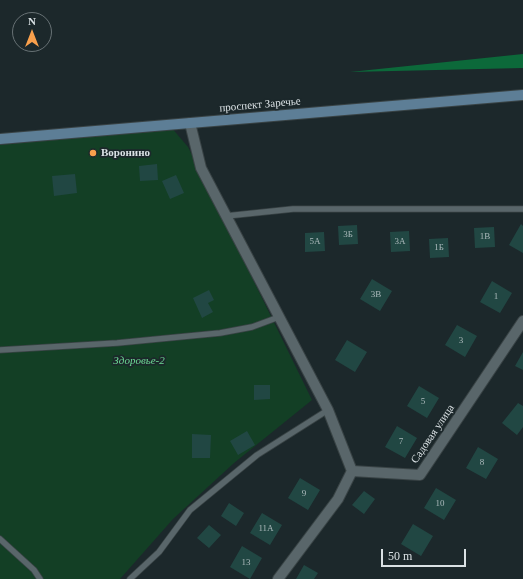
<!DOCTYPE html>
<meta charset="utf-8">
<style>
body{margin:0}
#map{position:relative;width:523px;height:579px;overflow:hidden;background:#1c282b;font-family:Georgia,serif}
canvas{display:block}
.north{position:absolute;left:12px;top:12px;width:40px;height:40px;box-sizing:border-box;background:#1c282b;border:1px solid #687275;border-radius:50%;rotate:0deg;font-size:11px;font-weight:700;line-height:16px;text-align:center;color:#dae1e4}
.north::after{content:'';display:block;margin:auto;width:14px;height:18px;background:#f9a04c;clip-path:polygon(50% 0,100% 100%,50% 72%,0 100%)}
.scale{position:absolute;left:381px;top:549px;width:85px;height:18px;box-sizing:border-box;border:2px solid #dae1e4;border-top:0;padding-left:5px;font-size:12px;line-height:14px;white-space:nowrap;color:#dae1e4;-webkit-text-stroke:3px #1c282b;paint-order:stroke}
</style>
<div id="map">
<canvas width="523" height="579"></canvas>
<div class="north">N</div>
<div class="scale">50 m</div>
</div>
<script>
const c = document.querySelector('canvas').getContext('2d');
c.lineJoin = 'round';
function fillPath(path, color) { c.fillStyle = color; c.fill(path, 'evenodd'); }
const shape = rows => new Path2D(rows.map(r => 'M' + r).join(''));
function trace(path, color, width, dash) { c.strokeStyle = color; c.lineWidth = width; c.lineCap = dash ? 'butt' : 'round'; c.setLineDash(dash || []); c.stroke(path); }
function write(font, color, halo, rows, align = 'center') {
  c.font = font + ' Georgia,serif'; c.lineWidth = 3.5; c.setLineDash([]); c.textBaseline = 'middle'; c.strokeStyle = halo; c.fillStyle = color; for (const [text, x, y, turn = 0] of rows) {
    c.save(); c.translate(x, y); c.rotate((+turn || 0) * Math.PI / 180); c.textAlign = isNaN(turn) ? turn : align; if (halo) c.strokeText(text, 0, 0); c.fillText(text, 0, 0); c.restore();
  }
}
fillPath(shape([
 [171,127,188,147,312,400,234,463,173,519,120,579,0,579,0,145]
]), '#133f25');
fillPath(shape([
 [523,54,523,68,350,72]
]), '#0c693a');
fillPath(shape([
 [157,164,158,180,140,181,139,166],
 [75,174,77,193,54,196,52,176],
 [176,175,184,193,170,199,162,181],
 [521,224,523,226,523,253,509,245],
 [357,225,358,244,339,245,338,226],
 [494,227,495,247,475,248,474,228],
 [409,231,410,251,391,252,390,232],
 [324,232,325,251,305,252,305,233],
 [448,238,449,257,430,258,429,239],
 [372,279,392,291,380,311,360,299],
 [492,281,512,293,500,313,480,302],
 [209,290,214,300,208,303,213,312,202,318,193,298],
 [457,325,477,336,465,357,445,345],
 [347,340,367,352,355,372,335,360],
 [523,352,523,370,515,366],
 [254,385,270,385,270,399,254,400],
 [419,386,439,398,427,418,407,406],
 [518,403,523,406,523,427,517,435,502,423],
 [397,426,417,438,405,458,385,447],
 [247,431,255,445,238,455,230,441],
 [192,434,211,435,210,458,192,458],
 [478,447,498,459,486,479,466,468],
 [300,478,320,490,308,510,288,498],
 [436,488,456,500,444,520,424,508],
 [364,491,375,499,364,514,352,505],
 [229,503,244,513,236,526,221,516],
 [262,513,282,525,270,545,250,533],
 [413,524,433,536,421,556,401,544],
 [209,525,221,535,209,548,197,538],
 [242,546,262,558,250,579,230,567],
 [304,565,318,573,314,579,296,579]
]), '#214743');
const lane = shape([
 [226,216,293,209,523,209],
 [0,350,117,343,220,333,252,327,279,317],
 [0,539,34,570,40,579],
 [130,579,159,552,190,510,257,455,328,410]
]);
const street = shape([
 [190,123,201,168,328,410,352,471],
 [278,579,338,499,352,471,420,475,523,321]
]);
const secondary = shape([
 [0,139,523,95]
]);
trace(lane, '#394345', 7);
trace(street, '#394345', 12);
trace(secondary, '#394345', 12);
trace(lane, '#59666a', 5.5);
trace(street, '#59666a', 10);
trace(secondary, '#5d7e96', 10);
for (const [x, y, r, color] of [
 [93,153,4,"#f9a04c"]
]) { const dot = new Path2D(); dot.arc(x, y, r, 0, 2 * Math.PI); c.fillStyle = color; c.fill(dot); trace(dot, '#1c282b', 1.5); }
write('9px', '#acbabc', null, [
 ["3Б",348,235],
 ["1В",485,237],
 ["5А",315,242],
 ["3А",400,242],
 ["1Б",439,248],
 ["3В",376,295],
 ["1",496,297],
 ["3",461,341],
 ["5",423,402],
 ["7",401,442],
 ["8",482,463],
 ["9",304,494],
 ["10",440,504],
 ["11А",266,529],
 ["13",246,563]
]);
write('11px', '#dae1e4', '#1c282b', [
 ["проспект Заречье",260,105,-5],
 ["Садовая улица",433,434,-56]
]);
write('bold 11px', '#dae1e4', '#1c282b', [
 ["Воронино",101,153]
], 'left');
write('italic 11px', '#6dda95', '#1c282b', [
 ["Здоровье-2",139,361]
]);
</script>
